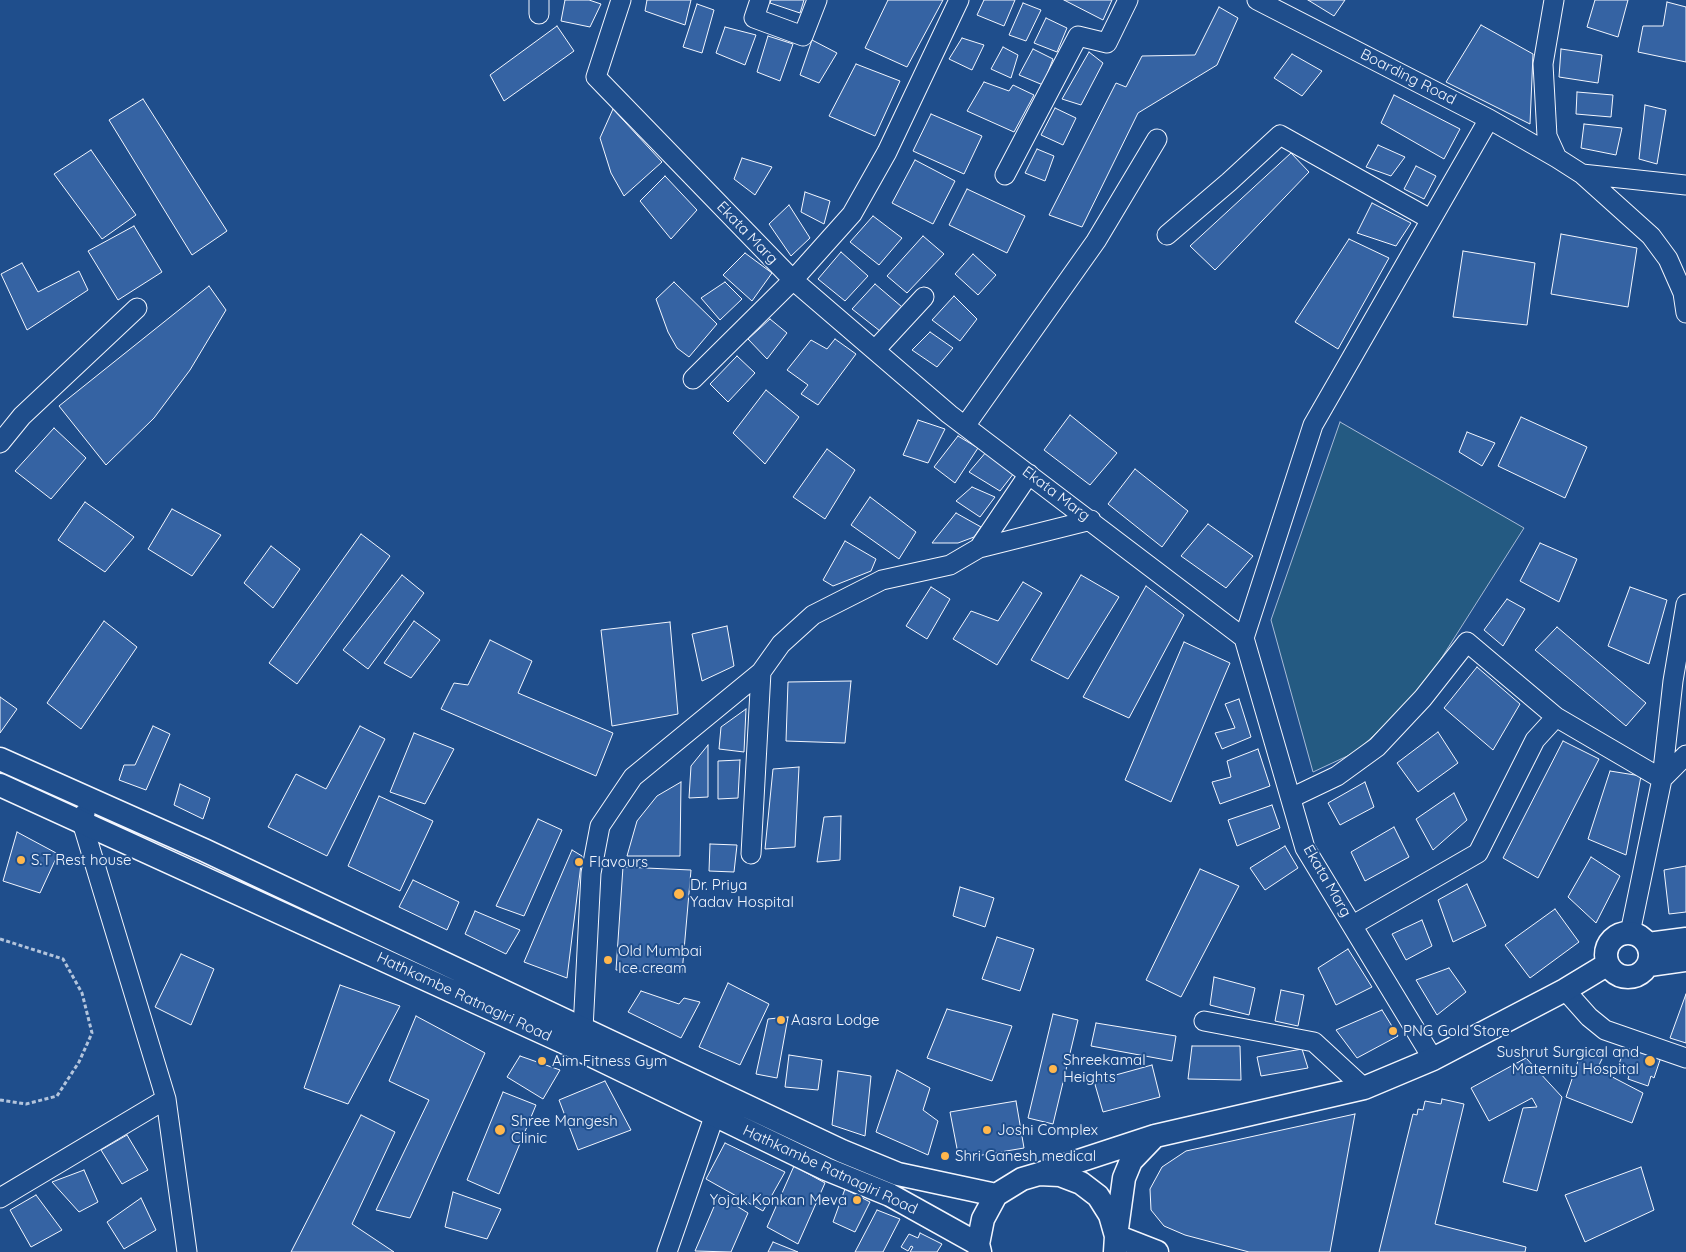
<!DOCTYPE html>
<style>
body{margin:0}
canvas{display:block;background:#1f4e8c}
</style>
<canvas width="1686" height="1252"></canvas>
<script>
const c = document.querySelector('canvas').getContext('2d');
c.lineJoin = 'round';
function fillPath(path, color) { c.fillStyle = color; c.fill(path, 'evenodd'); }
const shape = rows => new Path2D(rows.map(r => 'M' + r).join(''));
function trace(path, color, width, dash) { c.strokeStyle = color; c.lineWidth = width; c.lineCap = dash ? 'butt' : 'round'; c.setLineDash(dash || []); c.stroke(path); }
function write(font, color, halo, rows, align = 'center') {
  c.font = font + ' Quicksand,sans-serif'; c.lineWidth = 4; c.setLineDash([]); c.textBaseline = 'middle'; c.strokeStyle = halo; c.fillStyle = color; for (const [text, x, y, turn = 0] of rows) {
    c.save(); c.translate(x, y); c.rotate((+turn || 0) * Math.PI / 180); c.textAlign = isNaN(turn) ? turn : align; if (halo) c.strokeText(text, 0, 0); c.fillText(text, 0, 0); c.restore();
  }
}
const green = shape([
 [1340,422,1524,528,1420,692,1356,752,1313,772,1271,620,1340,422]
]);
fillPath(green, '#245a82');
trace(green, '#a8bbd7', 1);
const building = shape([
 [565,0,589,0,601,4,590,27,561,21,565,0],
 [647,0,691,0,685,25,645,11,647,0],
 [771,0,804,0,800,13,770,3,771,0],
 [888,0,943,0,907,67,865,48,888,0],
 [984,0,1015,0,1004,26,977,15,984,0],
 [1064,0,1112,0,1103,20,1064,0],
 [1308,0,1345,0,1334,16,1308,0],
 [1595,0,1628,0,1618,37,1587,27,1595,0],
 [1667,2,1686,7,1686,62,1638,52,1643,26,1663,26,1667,2],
 [1023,3,1041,10,1026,41,1009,35,1023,3],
 [697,4,714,10,702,53,683,47,697,4],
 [1219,7,1238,18,1217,65,1138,113,1082,227,1049,215,1116,83,1126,87,1142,56,1195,55,1219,7],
 [1046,18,1067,28,1057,52,1034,43,1046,18],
 [1481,25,1533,54,1530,124,1446,82,1481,25],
 [557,26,574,51,504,101,490,75,557,26],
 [725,27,756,35,745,65,716,53,725,27],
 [768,36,793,44,780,81,757,72,768,36],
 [962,38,984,45,972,70,949,59,962,38],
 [812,40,837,53,819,83,800,75,812,40],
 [1003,47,1018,55,1011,78,991,69,1003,47],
 [1033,49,1053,59,1043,85,1019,75,1033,49],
 [1561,49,1602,55,1598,83,1559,77,1561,49],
 [1089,52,1103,63,1081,105,1062,99,1089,52],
 [1292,54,1322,71,1302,96,1274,78,1292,54],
 [856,64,900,81,875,136,829,116,856,64],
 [984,82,1009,91,1013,85,1034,95,1014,132,967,111,984,82],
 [1577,92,1613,95,1611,117,1576,114,1577,92],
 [1394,95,1460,129,1444,159,1381,123,1394,95],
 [143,99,227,231,192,255,109,120,143,99],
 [1645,105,1666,110,1657,164,1639,159,1645,105],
 [1055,108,1076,118,1063,145,1041,135,1055,108],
 [613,109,662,162,624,196,611,173,600,138,613,109],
 [931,114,982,136,964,174,913,151,931,114],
 [1584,124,1622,128,1616,155,1581,148,1584,124],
 [1378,145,1405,157,1391,176,1366,167,1378,145],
 [1037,149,1054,156,1045,181,1025,173,1037,149],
 [91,150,136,215,102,239,54,174,91,150],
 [1291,153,1309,172,1215,270,1190,246,1291,153],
 [742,158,772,167,755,195,734,179,742,158],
 [915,160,955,181,933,224,892,203,915,160],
 [1416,166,1436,176,1424,199,1404,189,1416,166],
 [665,176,697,210,671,239,640,201,665,176],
 [967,189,1025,216,1007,253,949,225,967,189],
 [805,192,830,201,824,224,801,212,805,192],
 [1372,203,1411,223,1396,246,1357,233,1372,203],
 [789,205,810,238,791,256,769,224,789,205],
 [873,216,902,238,879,265,850,242,873,216],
 [134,226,162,272,118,300,88,251,134,226],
 [1561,234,1637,248,1628,307,1551,294,1561,234],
 [923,236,944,254,907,293,887,276,923,236],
 [1349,239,1389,258,1338,349,1295,322,1349,239],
 [1463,251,1535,263,1527,325,1453,317,1463,251],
 [841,252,868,276,845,301,818,279,841,252],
 [745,253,772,273,752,301,723,275,745,253],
 [973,254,996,275,978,295,955,274,973,254],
 [22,263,38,292,79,271,88,290,27,330,1,274,22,263],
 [674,282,717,324,689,357,677,348,668,332,656,299,674,282],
 [725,282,742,299,720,320,701,298,725,282],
 [875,284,902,307,880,331,852,309,875,284],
 [209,286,226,310,190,370,154,418,106,465,59,406,209,286],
 [954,296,977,319,960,341,932,320,954,296],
 [770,319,787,333,767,359,748,339,770,319],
 [930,332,953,348,937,367,912,350,930,332],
 [835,339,856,354,818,405,801,394,808,385,787,370,811,340,827,349,835,339],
 [737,356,755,373,728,402,710,384,737,356],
 [766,390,799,417,765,464,733,433,766,390],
 [1070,415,1117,453,1090,485,1044,450,1070,415],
 [1521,417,1587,447,1565,498,1498,466,1521,417],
 [918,420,945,429,928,463,903,455,918,420],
 [54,428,86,458,51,499,15,471,54,428],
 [1467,432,1495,443,1482,466,1459,452,1467,432],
 [958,436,978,448,955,483,934,467,958,436],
 [827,449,855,470,825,519,793,497,827,449],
 [987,451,1014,473,1000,491,969,472,987,451],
 [1135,469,1188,511,1162,547,1108,504,1135,469],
 [972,487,995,497,980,517,956,501,972,487],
 [870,497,916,532,899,559,851,525,870,497],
 [85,502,134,537,105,572,58,540,85,502],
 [172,509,221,535,192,576,148,549,172,509],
 [956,513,981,527,974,537,958,543,932,543,956,513],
 [1208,524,1253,556,1226,588,1181,556,1208,524],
 [361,534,390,556,297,684,269,663,361,534],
 [845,541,876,559,871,571,833,586,823,580,845,541],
 [1540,543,1577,559,1559,602,1520,581,1540,543],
 [271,546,300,569,273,608,244,583,271,546],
 [402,575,424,593,368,669,343,650,402,575],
 [1081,575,1119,597,1068,679,1031,660,1081,575],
 [1023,582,1042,593,997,665,953,639,971,611,998,621,1023,582],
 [1146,586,1184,615,1129,718,1083,697,1146,586],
 [931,587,950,599,927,639,906,626,931,587],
 [1630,587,1667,600,1649,664,1608,646,1630,587],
 [1507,599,1525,609,1503,646,1484,630,1507,599],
 [104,621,137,647,81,729,47,703,104,621],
 [414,621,440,640,411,678,384,663,414,621],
 [670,622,678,714,612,726,601,630,670,622],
 [727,626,734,666,702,681,692,634,727,626],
 [1557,627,1646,703,1626,726,1535,650,1557,627],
 [490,640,532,661,518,693,613,733,596,776,441,709,454,683,468,685,490,640],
 [1184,642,1230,663,1171,802,1125,780,1184,642],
 [1477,667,1520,704,1493,750,1444,708,1477,667],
 [851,681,845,743,786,741,788,682,851,681],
 [0,697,17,709,0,733,0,697],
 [1239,699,1251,737,1222,749,1215,733,1235,728,1225,704,1239,699],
 [746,709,744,752,719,749,721,727,746,709],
 [153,726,170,734,146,790,119,780,124,765,135,765,153,726],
 [360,726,385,739,327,856,268,827,296,774,326,789,360,726],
 [1438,732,1458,763,1418,792,1397,763,1438,732],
 [414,733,454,749,425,804,390,792,414,733],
 [1563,741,1599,759,1538,878,1503,858,1563,741],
 [708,745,708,797,689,798,691,766,708,745],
 [1258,749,1270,786,1220,804,1212,782,1231,777,1227,761,1258,749],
 [740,760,738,798,718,799,718,761,740,760],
 [799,767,795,847,765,849,773,769,799,767],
 [1610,771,1641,776,1626,855,1588,839,1610,771],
 [681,782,680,856,627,856,637,821,657,796,681,782],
 [1365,782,1374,807,1340,825,1328,803,1365,782],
 [180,784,210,798,203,819,174,805,180,784],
 [1454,793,1467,820,1433,850,1416,819,1454,793],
 [379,796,433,821,400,891,348,866,379,796],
 [1272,805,1280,828,1237,846,1228,820,1272,805],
 [841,816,840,860,817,862,824,817,841,816],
 [538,819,562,830,524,916,496,906,538,819],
 [1394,827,1409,857,1365,881,1351,852,1394,827],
 [17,832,58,854,40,893,3,881,17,832],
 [710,844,737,845,734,872,709,871,710,844],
 [1285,846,1298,868,1265,890,1250,868,1285,846],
 [572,850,582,856,567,978,524,962,572,850],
 [1591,857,1620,876,1596,923,1568,897,1591,857],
 [1686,866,1686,912,1669,914,1664,870,1686,866],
 [623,867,691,870,682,973,616,970,623,867],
 [1200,869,1239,886,1181,997,1146,980,1200,869],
 [413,880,459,902,447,930,399,907,413,880],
 [1467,884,1486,926,1453,942,1438,900,1467,884],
 [960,887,994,898,985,927,953,916,960,887],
 [1555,909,1579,942,1530,978,1505,945,1555,909],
 [475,911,520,930,506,954,465,934,475,911],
 [1422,920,1432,946,1406,960,1392,934,1422,920],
 [997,937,1034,949,1020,991,982,979,997,937],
 [1348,949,1372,987,1336,1005,1318,968,1348,949],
 [181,954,214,969,191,1025,155,1007,181,954],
 [1449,968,1466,992,1437,1015,1416,980,1449,968],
 [1214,977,1255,988,1249,1015,1210,1005,1214,977],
 [728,983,769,1004,740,1065,699,1047,728,983],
 [340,985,400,1006,348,1104,304,1088,340,985],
 [1281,990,1304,995,1298,1026,1275,1021,1281,990],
 [641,991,679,1004,684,998,700,1002,681,1038,628,1012,641,991],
 [1686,994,1686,1043,1670,1038,1686,994],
 [947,1009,1012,1026,992,1081,927,1058,947,1009],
 [1382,1010,1398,1036,1357,1058,1336,1030,1382,1010],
 [1053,1014,1078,1020,1053,1124,1028,1118,1053,1014],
 [416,1016,485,1053,410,1218,376,1210,429,1100,389,1081,416,1016],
 [788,1017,777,1078,756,1074,768,1019,788,1017],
 [1096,1023,1176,1036,1172,1061,1091,1046,1096,1023],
 [1626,1044,1661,1057,1654,1078,1651,1076,1648,1086,1628,1079,1629,1075,1625,1074,1626,1070,1618,1067,1626,1044],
 [1192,1046,1240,1046,1241,1080,1188,1079,1192,1046],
 [1302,1049,1308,1068,1261,1076,1257,1057,1302,1049],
 [1582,1049,1605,1053,1597,1069,1643,1093,1632,1123,1566,1097,1582,1049],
 [789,1055,822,1060,818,1090,785,1087,789,1055],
 [520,1056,560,1070,543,1099,507,1077,520,1056],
 [1526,1058,1562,1097,1537,1191,1503,1182,1523,1108,1537,1107,1532,1098,1489,1121,1471,1088,1526,1058],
 [1152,1065,1160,1097,1103,1112,1094,1081,1152,1065],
 [897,1070,930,1088,923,1110,938,1121,928,1155,876,1132,897,1070],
 [838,1071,871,1076,865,1136,832,1125,838,1071],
 [605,1081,631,1130,578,1150,559,1100,605,1081],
 [503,1092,536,1105,499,1194,467,1180,503,1092],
 [1442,1099,1464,1104,1435,1224,1526,1247,1525,1252,1379,1252,1413,1114,1417,1115,1418,1109,1423,1110,1425,1101,1441,1104,1442,1099],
 [1016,1101,1024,1148,959,1159,950,1112,1016,1101],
 [1355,1114,1330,1252,1249,1252,1185,1235,1164,1226,1151,1210,1150,1189,1162,1167,1186,1151,1355,1114],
 [361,1115,395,1132,352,1224,394,1252,291,1252,361,1115],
 [127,1135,148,1170,122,1184,101,1150,127,1135],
 [725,1143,785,1172,763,1211,706,1179,725,1143],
 [794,1166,825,1183,798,1244,767,1227,794,1166],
 [1641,1167,1654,1210,1585,1242,1565,1195,1641,1167],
 [84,1170,98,1202,79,1212,52,1182,84,1170],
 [845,1189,870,1202,855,1232,833,1222,845,1189],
 [453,1192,501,1209,487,1239,445,1227,453,1192],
 [36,1195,62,1230,31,1247,10,1210,36,1195],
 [719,1195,748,1213,731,1252,695,1251,719,1195],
 [141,1198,156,1230,124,1249,107,1222,141,1198],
 [877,1210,900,1219,883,1252,855,1252,877,1210],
 [920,1233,942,1244,937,1252,910,1252,913,1247,911,1246,908,1251,901,1247,909,1234,918,1238,920,1233],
 [773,1242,798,1252,768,1252,773,1242]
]);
fillPath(building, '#3563a3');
trace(building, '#f2f6ff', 1);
const minor = shape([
 [621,0,596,77,793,280,949,414,1244,638,1305,848,1433,1059],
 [760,0,754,18,803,36,817,0],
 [1257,0,1489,119,1557,158],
 [1554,0,1543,64,1547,136,1557,158,1582,174,1651,236,1668,259,1683,293,1686,313],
 [539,14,539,0],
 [1582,174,1686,185],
 [1005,175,1078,36,1107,43,1128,0],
 [1167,235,1229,182,1280,135,1430,219],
 [875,350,924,297],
 [693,379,793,280,852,214,887,152,959,0],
 [965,426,1096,241,1157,139],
 [0,443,22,416,137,308],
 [979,548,1029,474],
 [1244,638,1313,425,1489,119],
 [1291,798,1337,776,1377,747,1423,698,1467,642,1556,717],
 [85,813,82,822,166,1099,187,1252],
 [751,854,761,672],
 [1353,925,1478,853,1535,740,1556,717,1662,779,1686,755],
 [1630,933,1662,779,1673,681,1686,604],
 [1565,990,1589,1017,1605,1030,1686,1058],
 [1204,1021,1314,1042,1364,1088],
 [583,1029,591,873,600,826,633,777,761,672,781,644,813,615,882,580,950,565,979,548,1091,520],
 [0,1198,166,1099],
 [667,1252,714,1117]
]);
const major = shape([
 [0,759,204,850,842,1151,898,1174,996,1195],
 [0,785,574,1047,826,1169,890,1195,978,1244],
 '1606 955a22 22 0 1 1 44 0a22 22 0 1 1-44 0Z',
 [1648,944,1686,939],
 [1649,965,1686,960],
 [1154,1137,1131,1161,1124,1178,1116,1236,1157,1252],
 [1039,1174,1155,1136,1364,1088,1433,1059,1565,990,1608,964],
 [980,1252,978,1244,983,1219,996,1195,1022,1179,1039,1174,1060,1175,1081,1183,1098,1196,1110,1215,1116,1236,1115,1252]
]);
trace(minor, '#f2f6ff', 21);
trace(major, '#f2f6ff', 25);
trace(shape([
 [0,939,63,959,82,993,92,1033,79,1062,57,1096,26,1104,0,1100]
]), '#b3c4dc', 3, [4, 2.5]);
trace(minor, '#1f4e8c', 19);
trace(major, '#1f4e8c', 22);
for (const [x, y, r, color] of [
 [21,860,5,"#ffb74d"],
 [579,862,5,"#ffb74d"],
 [679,894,6,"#ffb74d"],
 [608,960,5,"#ffb74d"],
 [781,1020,5,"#ffb74d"],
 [1393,1031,5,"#ffb74d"],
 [542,1061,5,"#ffb74d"],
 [1650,1061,6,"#ffb74d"],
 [1053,1069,5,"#ffb74d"],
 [500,1130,6,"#ffb74d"],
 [987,1130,5,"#ffb74d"],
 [945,1156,5,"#ffb74d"],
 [857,1200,5,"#ffb74d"]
]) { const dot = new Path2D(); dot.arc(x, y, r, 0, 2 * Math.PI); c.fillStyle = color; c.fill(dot); trace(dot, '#1f4e8c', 2); }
write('15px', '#f2f6ff', '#1f4e8c', [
 ["Boarding Road",1408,77,27],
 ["Ekata Marg",747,233,46],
 ["Ekata Marg",1056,494,37],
 ["Ekata Marg",1327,881,60],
 ["Hathkambe Ratnagiri Road",464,997,25],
 ["Hathkambe Ratnagiri Road",830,1170,25]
]);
write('15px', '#f2f6ff', '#1f4e8c', [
 ["S.T Rest house",31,860],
 ["Flavours",589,862],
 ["Dr. Priya",690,885],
 ["Yadav Hospital",690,902],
 ["Old Mumbai",618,951],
 ["Ice cream",618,968],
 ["Aasra Lodge",791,1020],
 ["PNG Gold Store",1403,1031],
 ["Sushrut Surgical and",1639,1052,"right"],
 ["Maternity Hospital",1639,1069,"right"],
 ["Shreekamal",1063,1060],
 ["Heights",1063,1077],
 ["Aim Fitness Gym",552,1061],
 ["Shree Mangesh",511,1121],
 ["Clinic",511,1138],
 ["Joshi Complex",997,1130],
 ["Shri Ganesh medical",955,1156],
 ["Yojak Konkan Meva",847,1200,"right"]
], 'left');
</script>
